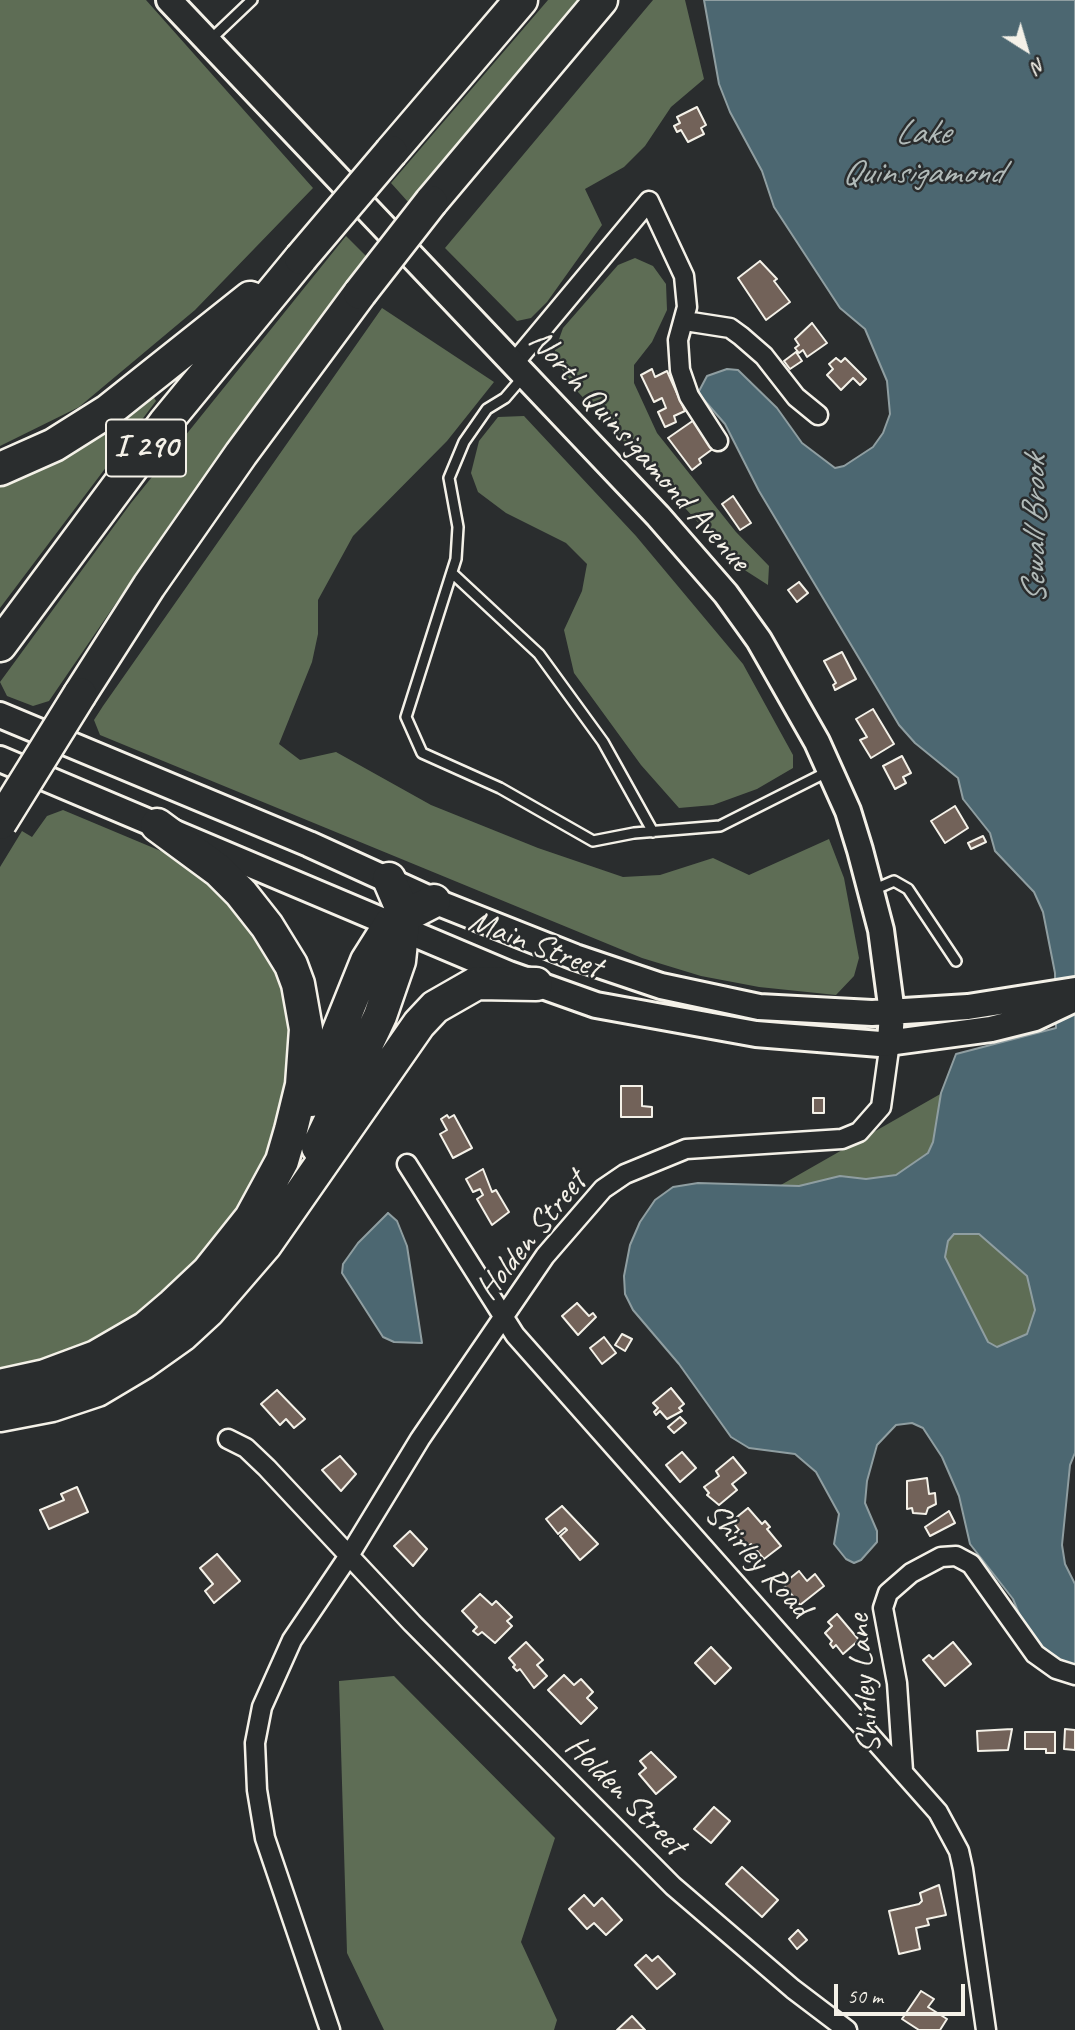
<!DOCTYPE html>
<style>
body{margin:0}
#map{position:relative;width:1075px;height:2030px;overflow:hidden;background:#2a2d2e;font-family:Caveat,sans-serif}
canvas{display:block}
.north{position:absolute;left:991px;top:14px;width:70px;height:70px;-webkit-text-stroke:5px #2a2d2e;paint-order:stroke;rotate:143deg;font-size:19px;font-weight:700;line-height:28px;text-align:center;color:#f4f1e8}
.north::after{content:'';display:block;margin:auto;width:24px;height:32px;background:#f4f1e8;clip-path:polygon(50% 0,100% 100%,50% 72%,0 100%)}
.scale{position:absolute;left:834px;top:1984px;width:131px;height:32px;box-sizing:border-box;border:4px solid #f4f1e8;border-top:0;padding-left:9px;font-size:21px;line-height:24px;white-space:nowrap;color:#f4f1e8;-webkit-text-stroke:5px #2a2d2e;paint-order:stroke}
</style>
<div id="map">
<canvas width="1075" height="2030"></canvas>
<div class="north">N</div>
<div class="scale">50 m</div>
</div>
<script>
const c = document.querySelector('canvas').getContext('2d');
c.lineJoin = 'round';
function fillPath(path, color) { c.fillStyle = color; c.fill(path, 'evenodd'); }
const shape = rows => new Path2D(rows.map(r => 'M' + r).join(''));
function trace(path, color, width, dash) { c.strokeStyle = color; c.lineWidth = width; c.lineCap = dash ? 'butt' : 'round'; c.setLineDash(dash || []); c.stroke(path); }
function write(font, color, halo, rows, align = 'center') {
  c.font = font + ' Caveat,sans-serif'; c.lineWidth = 5; c.setLineDash([]); c.textBaseline = 'middle'; c.strokeStyle = halo; c.fillStyle = color; for (const [text, x, y, turn = 0] of rows) {
    c.save(); c.translate(x, y); c.rotate((+turn || 0) * Math.PI / 180); c.textAlign = isNaN(turn) ? turn : align; if (halo) c.strokeText(text, 0, 0); c.fillText(text, 0, 0); c.restore();
  }
}
fillPath(shape([
 [0,0,146,0,313,188,195,310,79,407,0,446],
 [548,0,579,0,409,203,391,183],
 [653,0,685,0,704,79,671,107,645,146,624,167,585,189,602,225,547,302,531,318,517,321,445,248],
 [346,236,367,257,183,505,49,701,33,706,7,696,0,682,131,503],
 [635,258,653,266,666,284,667,310,652,342,634,365,634,383,657,433,736,532,769,566,768,585,743,569,697,521,578,392,553,356,563,328,618,265],
 [382,308,494,382,447,441,353,536,318,600,318,634,312,662,279,744,300,760,336,752,431,805,538,848,623,877,660,875,713,858,749,875,829,839,844,878,859,958,854,976,836,995,759,987,701,976,642,958,100,735,94,720,103,706],
 [153,396,156,401,0,608,0,481,109,427],
 [524,416,636,536,743,664,793,755,793,768,757,789,713,805,679,808,641,765,574,673,564,630,582,591,587,564,566,543,506,513,478,492,471,473,479,441,498,417],
 [63,810,168,854,198,872,229,897,284,969,299,1027,289,1121,244,1217,131,1330,0,1378,0,867,22,831,32,837,47,816],
 [1075,1021,1075,1066,913,1181,744,1206,1056,1028],
 [954,1234,979,1234,1027,1276,1035,1310,1027,1334,997,1347,988,1342,945,1257,948,1240],
 [394,1676,555,1838,521,1942,557,2020,554,2030,384,2030,347,1953,339,1681]
]), '#5e6d55');
const water = shape([
 [704,0,1075,0,1075,1453,1070,1465,1062,1545,1065,1564,1075,1584,1075,1667,1048,1658,1024,1626,1013,1599,970,1544,959,1496,942,1457,923,1428,912,1423,896,1425,877,1445,867,1481,865,1503,877,1531,877,1542,861,1560,854,1563,846,1559,834,1544,839,1514,816,1472,795,1454,749,1448,731,1437,679,1364,633,1310,625,1294,624,1276,630,1245,640,1222,655,1200,673,1187,698,1183,799,1186,840,1176,866,1179,896,1175,928,1153,933,1142,941,1093,956,1054,1056,1028,1055,973,1043,912,1034,892,995,851,990,833,963,799,958,778,915,743,899,725,759,491,725,424,698,393,707,376,727,369,738,370,777,408,802,443,835,468,844,466,873,447,883,433,890,414,887,381,865,329,840,308,774,207,762,171,730,112,719,84,704,0],
 [954,1234,979,1234,1027,1276,1035,1310,1027,1334,997,1347,988,1342,945,1257,948,1241,954,1234],
 [388,1213,397,1221,407,1246,422,1343,394,1342,383,1337,342,1273,343,1264,358,1243,388,1213]
]);
fillPath(water, '#4c6771');
trace(water, '#8f9ea1', 2);
const building = shape([
 [697,107,706,125,701,128,704,134,688,142,681,130,677,132,674,126,680,123,677,117,697,107],
 [760,261,777,279,774,281,790,302,766,320,738,278,760,261],
 [812,323,827,343,807,357,803,350,799,353,795,348,799,345,795,339,812,323],
 [796,352,802,361,790,369,784,361,796,352],
 [836,358,841,362,845,358,866,379,860,385,853,378,841,390,827,375,833,369,829,364,836,358],
 [652,369,655,377,667,371,685,411,674,416,676,422,665,427,658,412,666,408,662,398,654,402,641,375,652,369],
 [694,420,714,448,699,459,701,463,692,470,668,438,694,420],
 [733,496,751,523,740,530,722,504,733,496],
 [799,582,808,593,797,602,788,590,799,582],
 [842,652,856,679,835,690,833,685,836,683,824,661,842,652],
 [873,709,894,744,871,758,860,740,867,737,856,719,873,709],
 [902,756,911,773,903,777,906,783,895,789,883,766,902,756],
 [955,806,968,828,945,843,931,821,955,806],
 [983,836,986,842,971,849,968,843,983,836],
 [621,1086,642,1086,642,1106,652,1107,652,1117,621,1117,621,1086],
 [813,1098,824,1098,824,1113,813,1113,813,1098],
 [447,1115,449,1118,454,1115,472,1148,453,1158,440,1134,447,1130,441,1119,447,1115],
 [483,1169,492,1192,496,1190,509,1212,492,1225,477,1199,483,1195,480,1189,473,1192,466,1179,483,1169],
 [577,1303,589,1316,593,1313,596,1317,578,1335,562,1316,577,1303],
 [622,1334,632,1339,625,1351,615,1345,622,1334],
 [604,1337,616,1353,602,1364,590,1348,604,1337],
 [671,1388,684,1404,679,1408,682,1411,667,1419,660,1411,656,1415,654,1412,658,1408,653,1403,671,1388],
 [277,1390,305,1419,294,1428,286,1419,280,1425,261,1404,277,1390],
 [680,1417,686,1423,674,1433,668,1427,680,1417],
 [682,1452,696,1468,680,1482,666,1465,682,1452],
 [340,1456,356,1474,341,1491,322,1470,340,1456],
 [733,1457,746,1473,732,1484,737,1490,719,1505,707,1495,709,1493,704,1487,719,1476,716,1471,733,1457],
 [927,1478,929,1494,935,1493,936,1504,928,1508,926,1514,913,1513,912,1508,907,1509,907,1481,927,1478],
 [77,1487,88,1512,49,1529,40,1510,64,1500,61,1494,77,1487],
 [562,1506,598,1544,580,1560,560,1536,567,1530,565,1528,558,1534,546,1519,562,1506],
 [748,1508,762,1524,765,1521,770,1527,767,1529,781,1546,764,1559,751,1544,747,1547,735,1533,739,1530,732,1521,748,1508],
 [949,1511,955,1523,930,1536,925,1527,949,1511],
 [410,1531,427,1549,413,1566,394,1546,410,1531],
 [217,1554,240,1581,214,1603,205,1591,213,1584,200,1568,217,1554],
 [799,1571,807,1581,815,1574,824,1586,800,1605,783,1584,799,1571],
 [480,1594,492,1605,496,1601,512,1617,507,1621,512,1626,495,1643,482,1632,478,1635,473,1631,477,1627,462,1611,480,1594],
 [837,1614,859,1640,843,1654,836,1645,833,1648,830,1644,832,1641,825,1633,832,1626,828,1622,837,1614],
 [526,1642,543,1660,537,1665,547,1676,534,1688,520,1669,517,1671,513,1667,515,1665,509,1658,526,1642],
 [953,1642,971,1664,945,1686,923,1660,929,1655,933,1659,953,1642],
 [711,1647,731,1668,715,1684,695,1663,711,1647],
 [564,1675,574,1685,581,1679,593,1692,587,1698,597,1708,581,1724,548,1690,564,1675],
 [1012,1729,1008,1750,978,1751,977,1731,1012,1729],
 [1065,1729,1075,1730,1075,1750,1064,1749,1065,1729],
 [1025,1732,1055,1732,1055,1753,1046,1753,1046,1749,1025,1749,1025,1732],
 [651,1752,676,1777,656,1794,639,1774,646,1768,640,1761,651,1752],
 [714,1807,730,1821,711,1843,694,1829,714,1807],
 [742,1867,778,1900,762,1917,726,1884,742,1867],
 [939,1885,946,1915,927,1919,929,1925,916,1928,920,1949,899,1954,889,1911,919,1904,922,1901,920,1893,939,1885],
 [584,1895,594,1906,602,1898,622,1920,606,1935,594,1923,587,1929,569,1909,584,1895],
 [798,1930,807,1940,797,1949,789,1939,798,1930],
 [646,1955,652,1961,658,1956,675,1974,657,1989,635,1965,646,1955],
 [921,1991,934,1999,928,2007,947,2019,940,2030,919,2030,902,2019,921,1991],
 [632,2016,645,2030,617,2030,632,2016]
]);
fillPath(building, '#726259');
trace(building, '#f4f1e8', 2);
const service = shape([
 [210,40,252,0],
 [523,377,505,398,487,409,464,442,449,478,458,527,456,559,406,717,422,753,500,788,593,841,634,833,720,826,827,772],
 [452,573,539,654,603,742,653,832],
 [873,890,894,881,908,889,956,961]
]);
const minor = shape([
 [685,321,730,328,741,336,764,356,796,397,818,415],
 [514,363,649,201,684,276,687,307,678,340,680,370,689,396,718,441],
 [407,1164,515,1335,938,1812,959,1851,963,1869,986,2030],
 [228,1439,246,1448,267,1468,412,1623,673,1886,793,1989,847,2030],
 [903,1771,897,1683,883,1608,888,1593,911,1573,941,1557,956,1556,971,1564,1035,1654,1056,1669,1075,1675],
 [330,2030,265,1838,257,1790,255,1743,262,1707,292,1640,350,1554,420,1439,545,1256,603,1189,625,1174,686,1149,842,1139,859,1132,881,1107,890,1042]
]);
const secondary = shape([
 [169,0,658,516,726,594,759,640,817,742,848,811,860,850,881,930,892,1013,890,1042],
 [0,715,309,844,434,901,575,957,661,986,759,1007,872,1013,968,1007,1075,990],
 [0,759,509,974,596,1005,756,1034,880,1044,991,1029,1035,1018,1075,999]
]);
const motorway = shape([
 [391,152,521,0],
 [431,202,601,0],
 [0,469,54,445,108,411,250,298],
 [0,645,165,423,301,258],
 [80,694,149,586,241,454,360,293],
 [311,1100,367,961,391,923,434,901],
 [318,1147,380,1016,399,961,404,914,389,879],
 [0,1386,45,1376,96,1357,146,1328,173,1305,208,1272,251,1218,282,1161,291,1130,302,1085,306,1029,298,984,291,965,267,926,241,893,218,870,157,825],
 [0,1415,52,1405,97,1390,144,1362,182,1335,208,1311,265,1245,419,1024,435,1007,477,983,536,984]
]);
trace(service, '#f4f1e8', 14);
trace(minor, '#f4f1e8', 23);
trace(secondary, '#f4f1e8', 30);
trace(motorway, '#f4f1e8', 37);
trace(service, '#2a2d2e', 9);
trace(minor, '#2a2d2e', 18);
trace(secondary, '#2a2d2e', 24);
trace(motorway, '#2a2d2e', 32);
const motorwayBridge = shape([
 [301,258,391,152],
 [360,293,431,202],
 [0,823,80,694]
]);
trace(motorwayBridge, '#f4f1e8', 37, []);
trace(motorwayBridge, '#2a2d2e', 32);
for (const [x, y, w] of [
 [146,448,80]
]) { const box = new Path2D(); box.roundRect(x - w / 2, y - 28.5, w, 57, 5); c.fillStyle = '#2a2d2e'; c.fill(box); trace(box, '#f4f1e8', 2); }
write('bold 32px', '#f4f1e8', null, [
 ["I 290",146,448]
]);
write('33px', '#f4f1e8', '#2a2d2e', [
 ["North Quinsigamond Avenue",639,451,48],
 ["Main Street",535,945,21],
 ["Holden Street",532,1236,-51],
 ["Shirley Road",757,1561,48],
 ["Shirley Lane",865,1684,-95],
 ["Holden Street",625,1796,45]
]);
write('italic 35px', '#b1bab8', '#2a2d2e', [
 ["Lake",922,134],
 ["Quinsigamond",922,174],
 ["Sewall Brook",1036,530,-90]
]);
</script>
